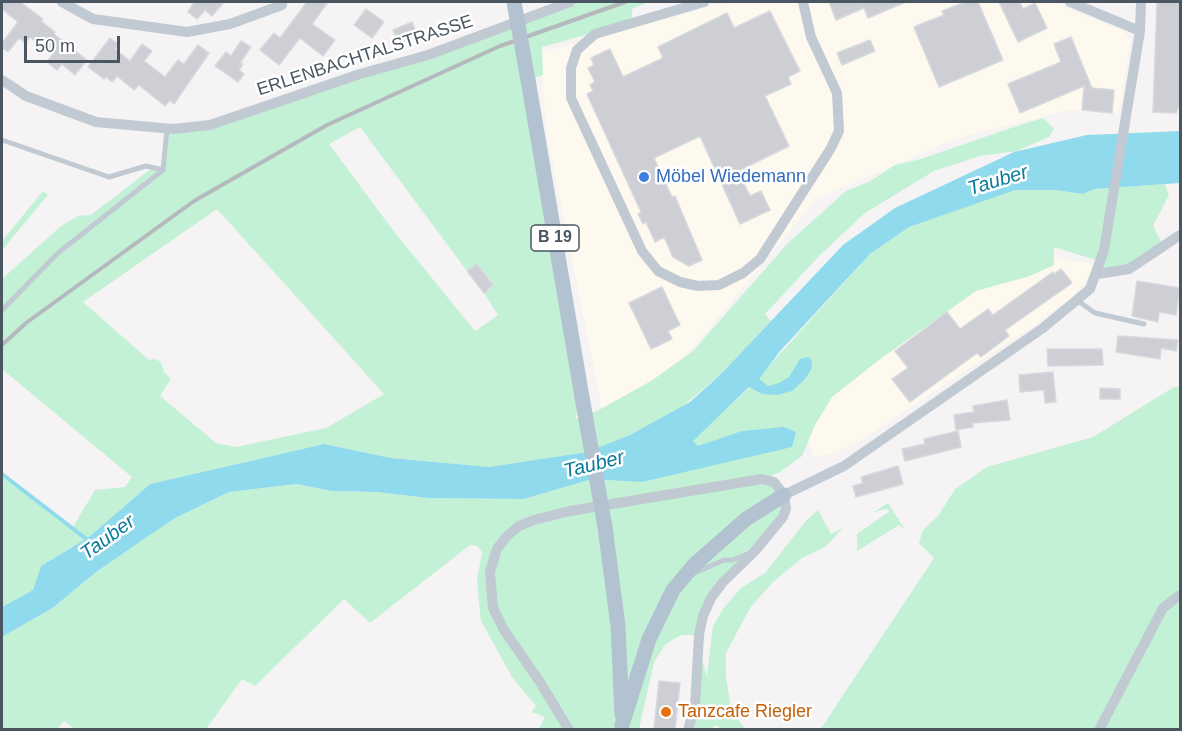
<!DOCTYPE html>
<meta charset="utf-8">
<style>
body{margin:0}
#map{position:relative;width:1182px;height:731px;overflow:hidden;background:#f5f3f3;font-family:Arial,sans-serif}
canvas{display:block}
.frame{position:absolute;inset:0;border:3px solid #4a5661;pointer-events:none}
.scale{position:absolute;left:24px;top:36px;width:96px;height:27px;box-sizing:border-box;border:3px solid #4a5661;border-top:0;padding-left:8px;font-size:18px;line-height:21px;white-space:nowrap;color:#4a5661;-webkit-text-stroke:4px #fff;paint-order:stroke}
</style>
<div id="map">
<canvas width="1182" height="731"></canvas>
<div class="frame"></div>
<div class="scale">50 m</div>
</div>
<script>
const c = document.querySelector('canvas').getContext('2d');
c.lineJoin = 'round';
function fillPath(path, color) { c.fillStyle = color; c.fill(path, 'evenodd'); }
const shape = rows => new Path2D(rows.map(r => 'M' + r).join(''));
function trace(path, color, width, dash) { c.strokeStyle = color; c.lineWidth = width; c.lineCap = dash ? 'butt' : 'round'; c.setLineDash(dash || []); c.stroke(path); }
function write(font, color, halo, rows, align = 'center') {
  c.font = font + ' Arial,sans-serif'; c.lineWidth = 5; c.setLineDash([]); c.textBaseline = 'middle'; c.strokeStyle = halo; c.fillStyle = color; for (const [text, x, y, turn = 0] of rows) {
    c.save(); c.translate(x, y); c.rotate((+turn || 0) * Math.PI / 180); c.textAlign = isNaN(turn) ? turn : align; if (halo) c.strokeText(text, 0, 0); c.fillText(text, 0, 0); c.restore();
  }
}
fillPath(shape([
 [728,2,1052,2,1123,31,1131,39,1119,113,1070,110,958,138,816,199,674,371,603,415,548,140,539,53],
 [1043,253,1063,260,1097,264,1077,293,1031,328,859,441,834,453,814,458,809,440,815,418,824,402,936,310]
]), '#fdf9ef');
fillPath(shape([
 [570,2,649,2,632,9,632,22,542,47,543,75,528,80,582,397,575,419,597,411,651,381,693,351,789,242,846,191,869,182,895,165,921,159,1014,127,1043,118,1054,129,1049,137,1017,151,980,156,934,171,865,213,819,256,765,314,771,321,721,374,677,411,630,435,587,452,489,467,391,458,324,444,150,484,89,537,41,566,33,590,2,607,2,474,73,527,95,490,125,487,132,477,2,369,2,279,61,226,78,216,91,215,152,168,163,170,167,129,210,125],
 [360,127,467,271,477,264,493,285,484,293,498,315,475,331,392,229,329,144],
 [217,209,384,394,326,428,236,447,216,443,160,396,171,379,164,372,161,362,155,359,149,360,83,302],
 [1165,184,1169,195,1153,226,1163,245,1129,269,1098,274,1096,260,1054,247,1054,265,1030,276,976,291,879,360,832,397,815,425,802,456,780,472,763,479,774,482,786,509,723,582,699,635,682,635,672,640,665,645,654,662,639,729,539,729,545,717,532,712,536,706,512,677,481,621,477,581,482,552,477,546,470,545,370,623,344,599,255,686,242,679,206,729,74,729,64,721,57,729,2,729,2,637,54,607,96,572,175,518,229,492,298,484,331,491,377,492,428,498,524,499,592,479,699,425,707,427,750,387,870,254,909,227,985,198,1015,190,1055,190,1083,194,1094,189],
 [43,191,48,195,2,250,2,241],
 [1174,387,1180,387,1180,729,820,730,934,558,919,543,923,530,938,516,955,489,987,467,1093,437],
 [888,503,906,531,899,525,857,551,857,534,890,511,886,509,874,512],
 [818,510,831,534,843,528,825,547,802,558,773,582,750,608,726,653,726,678,731,708,745,729,720,729,717,725,711,729,688,730,698,647,707,676,713,626,723,609,741,588,765,573,805,522]
]), '#c3f1d5');
fillPath(shape([
 [1180,131,1180,183,1094,189,1083,194,1055,190,1015,190,909,227,870,254,781,350,759,379,768,386,779,383,789,377,800,359,809,357,812,361,811,370,804,380,792,391,777,395,762,394,749,387,693,441,698,446,742,431,784,427,796,432,792,447,642,482,592,479,524,499,428,498,377,492,331,491,297,484,229,492,175,518,96,572,54,607,2,637,2,607,33,590,41,566,89,537,150,484,324,444,391,458,489,467,587,452,630,435,690,402,721,374,843,245,895,208,1014,152,1087,135]
]), '#90daee');
trace(shape([
 [2,474,89,541]
]), '#90daee', 4);
const building = shape([
 [2,2,20,2,43,19,41,21,55,32,54,34,87,60,75,75,62,64,57,70,47,62,53,54,30,37,25,43,19,38,8,52,2,48,2,43,18,22,2,9,2,2],
 [194,2,224,2,212,16,205,10,197,19,188,12,194,2],
 [307,2,328,2,312,24,335,40,323,56,300,38,279,65,260,50,274,33,280,38,307,2],
 [829,2,906,2,868,18,864,8,836,20,829,2],
 [966,2,978,2,1003,60,939,87,914,27,944,15,942,11,966,2],
 [999,2,1020,2,1023,9,1035,3,1047,28,1018,42,999,2],
 [1157,2,1180,2,1180,104,1176,113,1153,112,1157,2],
 [366,9,384,22,372,38,354,25,366,9],
 [770,11,800,71,788,77,791,84,765,96,789,146,738,171,750,196,761,191,770,210,740,224,700,136,654,158,672,197,675,196,702,260,689,266,673,257,664,237,655,242,646,222,643,224,638,214,641,212,587,94,593,91,590,85,595,82,588,68,594,65,591,58,610,49,623,77,663,58,658,47,727,13,734,28,770,11],
 [412,22,417,35,398,43,393,30,412,22],
 [1071,37,1092,88,1114,90,1112,113,1082,110,1084,86,1020,113,1008,84,1061,62,1054,44,1071,37],
 [110,38,118,44,115,49,130,61,142,44,152,51,144,61,165,77,178,60,184,64,198,45,209,53,174,104,170,100,165,106,139,85,134,90,117,76,112,82,106,77,104,79,88,67,110,38],
 [870,40,875,51,842,65,837,53,870,40],
 [241,41,251,47,240,63,243,64,239,70,244,74,238,82,215,66,226,52,231,56,241,41],
 [477,264,493,285,484,293,467,271,477,264],
 [1061,269,1072,283,1005,330,1009,336,981,357,977,353,910,402,892,379,908,368,895,351,947,312,960,329,988,309,993,315,1053,272,1054,274,1061,269],
 [1137,281,1180,288,1176,315,1159,312,1158,322,1132,316,1137,281],
 [662,287,680,325,668,331,672,339,651,349,629,303,662,287],
 [1118,336,1135,337,1178,340,1176,351,1161,348,1160,359,1116,352,1118,336],
 [1047,349,1102,349,1103,365,1048,366,1047,349],
 [1053,372,1056,402,1045,403,1044,390,1020,392,1019,375,1053,372],
 [1100,388,1120,389,1120,399,1100,399,1100,388],
 [1007,400,1010,420,972,423,973,427,956,430,954,415,974,412,973,406,1007,400],
 [958,431,961,447,905,461,902,449,925,444,924,439,958,431],
 [898,466,903,484,856,497,853,486,863,483,861,477,898,466],
 [659,681,680,683,675,729,654,729,659,681]
]);
fillPath(building, '#cdcfd5');
trace(building, '#d7d9de', 1.5);
trace(shape([
 [2,140,109,177,146,166,163,170],
 [1078,301,1095,313,1144,324],
 [2,310,58,253,163,170,167,129],
 [692,574,724,560,732,560,748,554]
]), '#c1cad2', 5);
trace(shape([
 [62,2,93,19,187,32,230,24,282,5],
 [704,2,595,34,577,50,571,68,571,98,642,251,658,271,680,282,698,286,719,285,743,273,760,259,831,148,839,131,837,93,811,37,803,2],
 [1070,2,1140,31],
 [2,80,26,96,96,122,173,129,210,125,360,74,428,55,570,2],
 [1098,274,1129,269,1180,235],
 [784,495,844,466,1043,328,1090,289,1104,250,1140,31,1141,2],
 [569,730,540,682,504,630,493,608,490,572,497,549,506,537,519,526,534,520,570,511,762,479,774,482,784,495,786,509,783,517,754,552,723,582,711,598,703,616,699,635,695,706,688,730],
 [1099,730,1163,608,1180,595]
]), '#c1cad2', 10);
trace(shape([
 [528,80,582,397],
 [605,527,618,626,622,715],
 [622,725,649,639,673,590,694,565,746,519,784,495]
]), '#b3c2d1', 15);
trace(shape([
 [2,345,26,323,194,201,327,125,500,46,625,2]
]), '#b5b8bd', 4);
trace(shape([
 [514,2,528,80],
 [582,397,605,527]
]), '#b3c2d1', 15);
for (const [x, y, r, color] of [
 [644,177,6,"#3f7fe0"],
 [666,712,6,"#e8710a"]
]) { const dot = new Path2D(); dot.arc(x, y, r, 0, 2 * Math.PI); c.fillStyle = color; c.fill(dot); trace(dot, '#fff', 2); }
for (const [x, y, w] of [
 [555,238,48]
]) { const box = new Path2D(); box.roundRect(x - w / 2, y - 13, w, 26, 4.5); c.fillStyle = '#fff'; c.fill(box); trace(box, '#4a5661', 1.5); }
write('bold 16px', '#4a5661', null, [
 ["B 19",555,238]
]);
write('18px', '#4a5661', '#fff', [
 ["ERLENBACHTALSTRASSE",365,56,-18]
]);
write('18px', '#366cbe', '#fff', [
 ["Möbel Wiedemann",656,177]
], 'left');
write('18px', '#c56008', '#fff', [
 ["Tanzcafe Riegler",678,712]
], 'left');
write('italic 20px', '#0c7c9b', '#fff', [
 ["Tauber",998,181,-17],
 ["Tauber",594,465,-14],
 ["Tauber",108,538,-36]
]);
</script>
